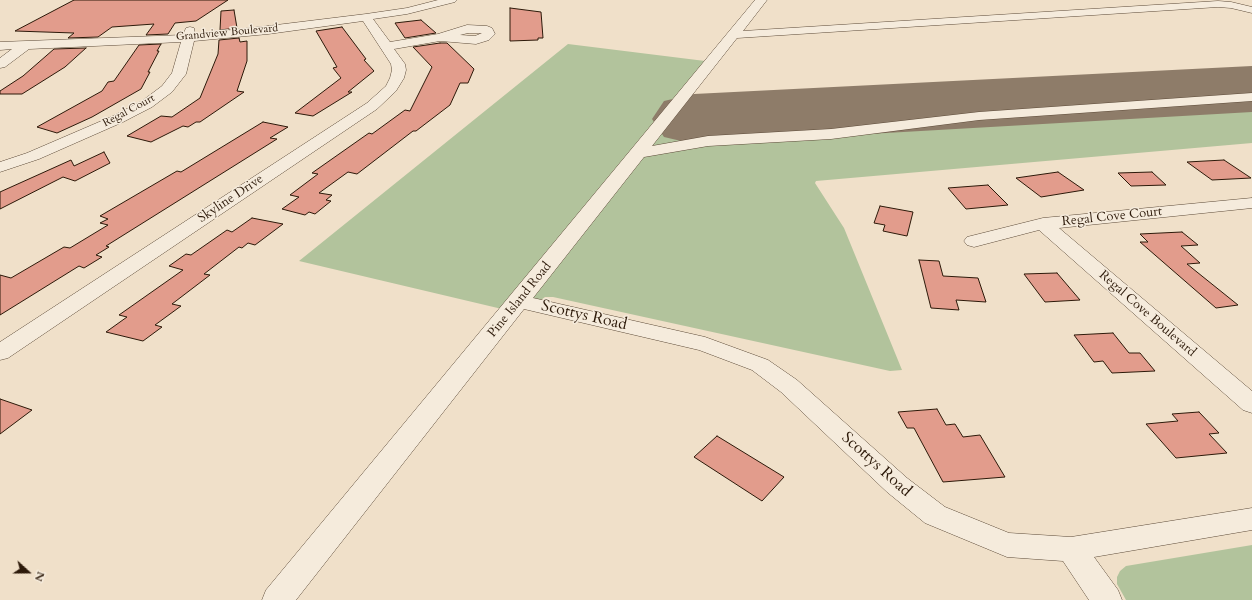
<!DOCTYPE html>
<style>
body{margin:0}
#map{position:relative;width:1252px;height:600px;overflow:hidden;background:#f0e0c9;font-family:Cardo,serif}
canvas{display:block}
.north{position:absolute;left:8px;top:552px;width:40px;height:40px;-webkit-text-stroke:3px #f5ebdc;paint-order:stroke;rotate:111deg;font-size:11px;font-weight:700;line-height:16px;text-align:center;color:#2c1909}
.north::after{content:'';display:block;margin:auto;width:14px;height:18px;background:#2c1909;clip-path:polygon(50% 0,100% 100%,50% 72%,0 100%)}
</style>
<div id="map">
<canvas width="1252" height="600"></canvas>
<div class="north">N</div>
</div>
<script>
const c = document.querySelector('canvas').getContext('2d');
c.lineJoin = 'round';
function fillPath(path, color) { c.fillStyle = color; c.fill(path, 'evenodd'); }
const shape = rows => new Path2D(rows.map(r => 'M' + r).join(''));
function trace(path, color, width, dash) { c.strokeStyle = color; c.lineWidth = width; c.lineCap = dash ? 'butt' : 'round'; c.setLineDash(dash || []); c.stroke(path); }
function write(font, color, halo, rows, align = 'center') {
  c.font = font + ' Cardo,serif'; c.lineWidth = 3; c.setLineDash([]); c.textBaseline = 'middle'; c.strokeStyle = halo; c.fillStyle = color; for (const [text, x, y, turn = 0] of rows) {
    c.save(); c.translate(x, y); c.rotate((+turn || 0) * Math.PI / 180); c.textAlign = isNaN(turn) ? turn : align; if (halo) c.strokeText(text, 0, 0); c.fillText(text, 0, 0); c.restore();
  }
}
fillPath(shape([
 [568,44,705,61,502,309,299,261],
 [1252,69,1252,143,816,181,815,183,844,228,902,370,890,371,553,297,545,297,541,300,532,299,684,103],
 [1252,545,1252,600,1126,600,1117,584,1117,577,1120,571,1126,566]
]), '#b2c39c');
fillPath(shape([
 [1252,66,1252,112,694,144,664,137,652,119,664,101,694,94,1252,66]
]), '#8e7c69');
const building = shape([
 [74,0,228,0,196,21,175,23,168,34,146,35,154,24,112,27,98,37,68,38,74,33,15,31,74,0],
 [510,8,541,12,543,38,538,38,538,40,510,41,510,8],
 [234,10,237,28,220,30,221,11,234,10],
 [421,20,436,33,405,38,395,23,421,20],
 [342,27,366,59,364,60,374,71,348,92,352,92,313,116,295,113,341,78,333,68,337,67,316,31,342,27],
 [239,38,240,42,247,41,247,61,237,91,244,92,200,122,196,122,188,127,183,126,151,142,127,136,161,116,172,117,200,98,218,54,219,40,239,38],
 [440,43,447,43,474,69,468,83,460,83,450,105,416,131,413,131,357,174,348,172,319,193,332,195,326,200,331,201,315,214,309,212,305,215,282,209,299,197,290,195,318,174,312,173,369,133,372,134,405,110,410,111,432,67,413,47,440,43],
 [161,44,157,51,159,51,148,72,150,72,141,89,92,117,57,133,37,127,102,91,108,82,114,81,139,45,161,44],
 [86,48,65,67,22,94,0,94,0,91,23,76,54,49,86,48],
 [263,122,288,127,270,138,277,139,106,246,109,247,96,255,102,257,84,268,79,266,0,315,0,275,11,278,64,247,70,248,108,225,100,223,108,219,100,216,177,171,181,172,263,122],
 [104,152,110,163,75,181,63,177,0,209,0,192,71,160,74,166,104,152],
 [1224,160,1251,178,1212,180,1187,162,1224,160],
 [1058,172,1084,190,1041,197,1016,178,1058,172],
 [1152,172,1166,185,1131,186,1118,173,1152,172],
 [988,185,1008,205,966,209,948,188,988,185],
 [880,206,913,212,907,236,883,231,885,225,874,223,880,206],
 [252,218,283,224,255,245,248,243,242,248,239,247,204,274,210,275,172,304,181,306,155,325,162,327,143,341,106,332,127,317,119,315,183,270,169,266,186,254,191,255,227,230,232,232,252,218],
 [1182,232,1198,245,1181,246,1200,263,1187,264,1238,305,1216,308,1140,242,1148,242,1140,234,1182,232],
 [919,260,939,261,943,276,978,278,986,302,956,300,959,310,931,308,919,260],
 [1057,273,1080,300,1045,302,1024,274,1057,273],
 [1113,333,1129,353,1140,353,1155,371,1112,373,1103,361,1094,362,1074,335,1113,333],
 [0,399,32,410,0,434,0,399],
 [937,409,946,425,955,424,963,437,980,435,1005,477,943,482,914,428,907,428,898,412,937,409],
 [1199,412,1219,433,1209,434,1227,453,1176,458,1146,424,1178,421,1172,414,1199,412],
 [717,436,784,477,762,501,694,457,717,436]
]);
fillPath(building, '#e29c8c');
trace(building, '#2c1909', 1);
const minor = shape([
 [438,0,457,0,455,2,407,14,373,19,390,42,438,34,467,25,487,26,492,28,495,34,489,40,476,44,440,41,394,49,405,64,406,70,404,78,396,91,377,109,8,358,0,360,0,342,367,103,386,86,390,78,392,70,391,64,363,21,268,34,194,41,186,74,172,92,152,107,123,122,39,159,0,172,0,162,27,153,113,116,142,101,162,86,172,73,181,42,29,49,5,67,0,68,0,58,12,49,0,50,0,42,183,35,186,28,190,27,194,28,195,34,268,26,366,14,407,8,438,0],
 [468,33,482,33,475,36,460,35,468,33],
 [755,0,767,0,743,31,1218,1,1231,2,1252,7,1252,13,1231,8,1218,7,737,38,652,146,708,136,831,129,979,112,1252,93,1252,101,979,120,831,139,708,146,644,157,533,298,705,337,768,360,797,380,907,478,945,507,1009,533,1071,537,1252,508,1252,530,1094,557,1118,590,1122,600,1089,600,1063,561,1007,557,925,523,887,492,781,392,752,370,699,350,524,309,296,600,262,600,266,590,755,0],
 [1252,198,1252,208,1059,228,1252,391,1252,413,1243,410,1039,230,974,247,967,245,964,241,967,237,1043,218,1252,198]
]);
trace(minor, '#5d4b39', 1);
fillPath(minor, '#f5ebdc');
write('11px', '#2c1909', '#f5ebdc', [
 ["Grandview Boulevard",227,33,-5],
 ["Regal Court",129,111,-28]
]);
write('13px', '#2c1909', '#f5ebdc', [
 ["Skyline Drive",231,199,-34],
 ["Regal Cove Court",1112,217,-6],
 ["Pine Island Road",520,300,-51],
 ["Regal Cove Boulevard",1147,314,41]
]);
write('16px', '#2c1909', '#f5ebdc', [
 ["Scottys Road",584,316,13],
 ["Scottys Road",876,465,42]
]);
</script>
